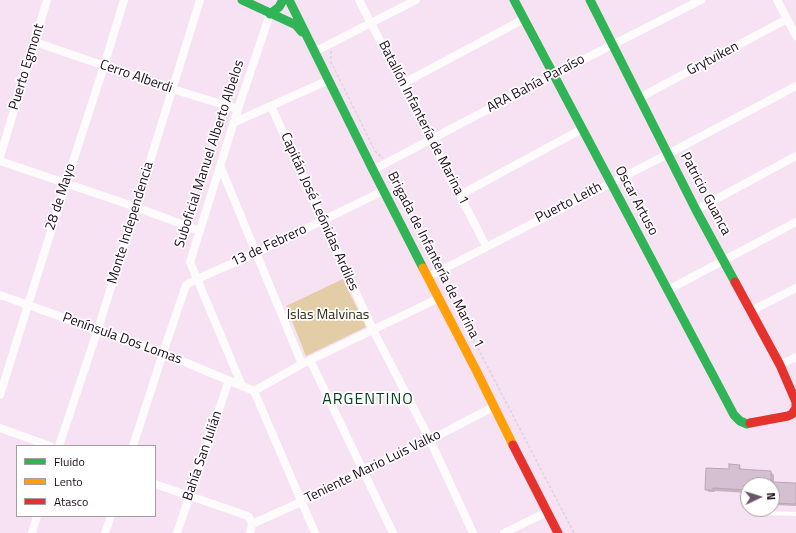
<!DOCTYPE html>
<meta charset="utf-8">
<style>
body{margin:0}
#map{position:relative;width:796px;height:533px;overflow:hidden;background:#f6e2f2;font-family:"Titillium Web",sans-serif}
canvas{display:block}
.legend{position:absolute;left:16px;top:445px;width:140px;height:72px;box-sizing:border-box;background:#fff;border:1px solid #a59da4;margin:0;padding:5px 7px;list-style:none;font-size:12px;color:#1d091b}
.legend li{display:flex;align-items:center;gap:8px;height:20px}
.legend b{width:20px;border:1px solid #a59da4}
.north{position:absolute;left:740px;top:477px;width:40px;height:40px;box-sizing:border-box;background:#fff;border:1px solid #a59da4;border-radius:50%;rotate:86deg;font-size:11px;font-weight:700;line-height:16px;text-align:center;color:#1d091b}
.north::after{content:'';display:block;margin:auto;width:14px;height:18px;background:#695566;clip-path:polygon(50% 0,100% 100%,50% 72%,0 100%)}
</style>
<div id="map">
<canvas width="796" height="533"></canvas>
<ul class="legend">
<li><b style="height:5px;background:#30b455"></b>Fluido</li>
<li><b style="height:5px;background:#ff9f0a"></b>Lento</li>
<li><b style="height:5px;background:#e5322d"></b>Atasco</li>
</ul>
<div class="north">N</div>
</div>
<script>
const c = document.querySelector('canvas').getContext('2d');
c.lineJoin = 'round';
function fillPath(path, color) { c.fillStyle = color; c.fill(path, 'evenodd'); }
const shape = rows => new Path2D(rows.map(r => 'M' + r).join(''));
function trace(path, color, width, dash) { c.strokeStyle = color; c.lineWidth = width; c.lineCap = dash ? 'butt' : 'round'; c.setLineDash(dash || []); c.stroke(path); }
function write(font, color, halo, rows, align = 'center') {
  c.font = font + ' "Titillium Web",sans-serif'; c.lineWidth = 3.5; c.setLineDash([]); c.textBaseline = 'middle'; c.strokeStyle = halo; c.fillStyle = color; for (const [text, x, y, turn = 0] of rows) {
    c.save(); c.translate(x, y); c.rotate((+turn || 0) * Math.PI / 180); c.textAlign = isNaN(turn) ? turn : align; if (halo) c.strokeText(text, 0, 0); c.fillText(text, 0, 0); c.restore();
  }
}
fillPath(shape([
 [343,279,366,327,306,356,286,306]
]), '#e3cda6');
fillPath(shape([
 [739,466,742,470,771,472,774,475,774,483,796,484,796,506,774,505,772,503,772,485,748,485,748,493,715,491,715,492,709,492,706,489,730,470]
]), '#0003');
const building = shape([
 [729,464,740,465,739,469,771,471,771,485,748,485,748,490,713,488,713,490,705,490,706,468,729,469,729,464],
 [772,482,796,483,796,504,772,503,772,482]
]);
fillPath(building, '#d4c0d1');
trace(building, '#b8a6b5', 1);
trace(shape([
 [331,51,331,62,375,151,383,158],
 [389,170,392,181,435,265],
 [441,277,574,533]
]), '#dcd5da', 1.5, [3, 2]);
trace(shape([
 [764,513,796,514]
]), '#fefbfd', 4);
trace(shape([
 [359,0,486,246],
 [777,0,796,36],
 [35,42,172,89,238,109],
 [314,52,416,0],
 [402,84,524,19],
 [639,98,787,19],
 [271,106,373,330,430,440,473,533],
 [235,122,329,80],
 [0,157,47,0],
 [0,161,136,207,200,231],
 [221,168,302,364],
 [373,170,553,75,701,0],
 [460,195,582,129],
 [696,210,796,156],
 [428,277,668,154,796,86],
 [668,290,796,222],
 [0,295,163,353,254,391],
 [751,311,796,288],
 [310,360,393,533],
 [780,365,796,357],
 [242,386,190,262,238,109,270,14],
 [254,391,302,364,439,298],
 [254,391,315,533],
 [0,395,66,183,104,66,124,0],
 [0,428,50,446],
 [59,446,98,329,200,0],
 [133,446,163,353,186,285,197,279,256,253,383,191],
 [155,484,245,515,249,517,252,524],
 [252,524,301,502,362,470,430,440,493,407],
 [32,533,37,516],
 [105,533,111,516],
 [177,533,229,380],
 [250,533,252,524],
 [504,533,547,512]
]), '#fefbfd', 8);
trace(shape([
 [242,0,296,25,302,32],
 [289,0,373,170,423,268],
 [514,0,734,415,740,421,747,424,750,423],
 [590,0,696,210,735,282],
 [270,14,279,7,283,0]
]), '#30b455', 9);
trace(shape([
 [423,268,476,370,513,445]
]), '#ff9f0a', 9);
trace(shape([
 [735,282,780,365,796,402,796,408,792,414,788,416,750,423],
 [513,445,558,533]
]), '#e5322d', 9);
write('14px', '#1d091b', '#fff', [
 ["Grytviken",713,59,-28],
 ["Puerto Egmont",27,67,-73],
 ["Cerro Alberdi",136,77,19],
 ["ARA Bahía Paraíso",536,84,-28],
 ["Batallón Infantería de Marina 1",423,123,63],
 ["Suboficial Manuel Alberto Albelos",210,154,-72],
 ["Patricio Guanca",705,194,62],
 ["28 de Mayo",61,197,-72],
 ["Oscar Artuso",636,201,62],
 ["Puerto Leith",569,203,-27],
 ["Capitán José Leónidas Ardiles",319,212,66],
 ["Monte Independencia",131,223,-73],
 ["13 de Febrero",269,246,-25],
 ["Brigada de Infantería de Marina 1",435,260,63],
 ["Península Dos Lomas",122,339,20],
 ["Bahía San Julián",203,456,-71],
 ["Teniente Mario Luis Valko",373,467,-26]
]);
write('14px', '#2f2917', '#fff', [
 ["Islas Malvinas",328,316]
]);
c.letterSpacing = '1px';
write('16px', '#023d1d', '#fff', [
 ["ARGENTINO",368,400]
]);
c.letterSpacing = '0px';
</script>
